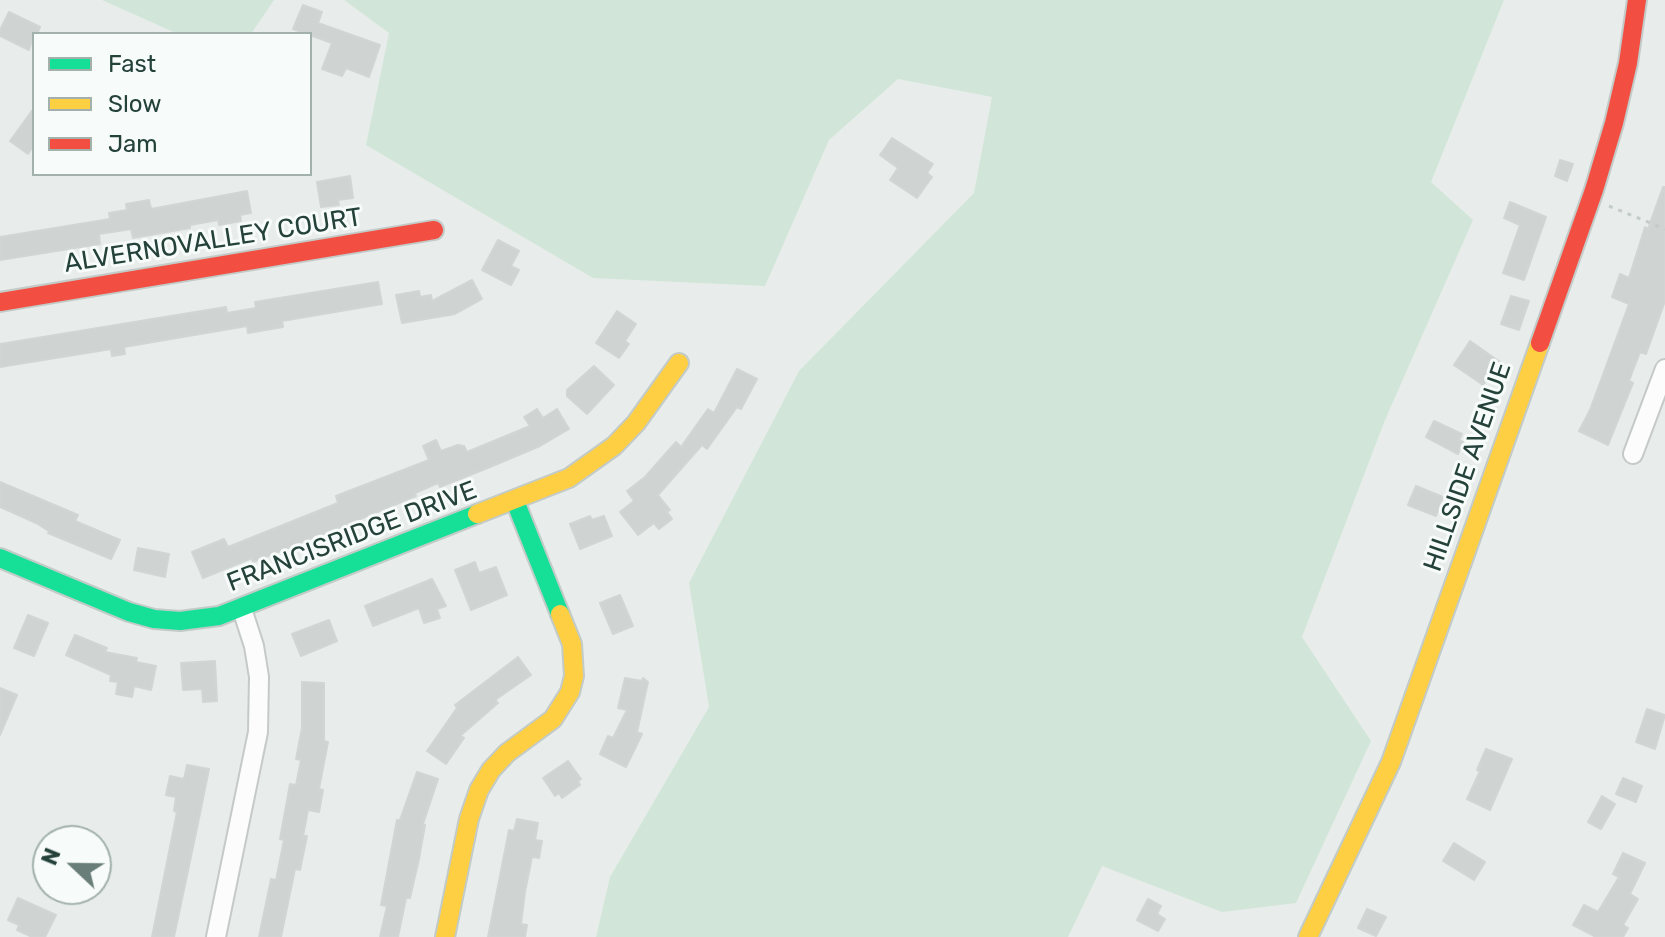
<!DOCTYPE html>
<style>
body{margin:0}
#map{position:relative;width:1665px;height:937px;overflow:hidden;background:#e8edeb;font-family:Rubik,sans-serif}
canvas{display:block}
.legend{position:absolute;left:32px;top:32px;width:280px;height:144px;box-sizing:border-box;background:#f7fbf9;border:2px solid #a3b1ad;margin:0;padding:10px 14px;list-style:none;font-size:24px;color:#24423a}
.legend li{display:flex;align-items:center;gap:16px;height:40px}
.legend b{width:40px;border:2px solid #a3b1ad}
.north{position:absolute;left:32px;top:825px;width:80px;height:80px;box-sizing:border-box;background:#f7fbf9;border:2px solid #a3b1ad;border-radius:50%;rotate:292deg;font-size:22px;font-weight:700;line-height:32px;text-align:center;color:#24423a}
.north::after{content:'';display:block;margin:auto;width:28px;height:36px;background:#697e78;clip-path:polygon(50% 0,100% 100%,50% 72%,0 100%)}
</style>
<div id="map">
<canvas width="1665" height="937"></canvas>
<ul class="legend">
<li><b style="height:10px;background:#16e098"></b>Fast</li>
<li><b style="height:10px;background:#ffcf43"></b>Slow</li>
<li><b style="height:10px;background:#f24e42"></b>Jam</li>
</ul>
<div class="north">N</div>
</div>
<script>
const c = document.querySelector('canvas').getContext('2d');
c.lineJoin = 'round';
function fillPath(path, color) { c.fillStyle = color; c.fill(path, 'evenodd'); }
const shape = rows => new Path2D(rows.map(r => 'M' + r).join(''));
function trace(path, color, width, dash) { c.strokeStyle = color; c.lineWidth = width; c.lineCap = dash ? 'butt' : 'round'; c.setLineDash(dash || []); c.stroke(path); }
function write(font, color, halo, rows, align = 'center') {
  c.font = font + ' Rubik,sans-serif'; c.lineWidth = 6; c.setLineDash([]); c.textBaseline = 'middle'; c.strokeStyle = halo; c.fillStyle = color; for (const [text, x, y, turn = 0] of rows) {
    c.save(); c.translate(x, y); c.rotate((+turn || 0) * Math.PI / 180); c.textAlign = isNaN(turn) ? turn : align; if (halo) c.strokeText(text, 0, 0); c.fillText(text, 0, 0); c.restore();
  }
}
fillPath(shape([
 [102,0,274,0,251,34,178,34],
 [344,0,1504,0,1431,182,1473,220,1385,420,1302,637,1371,741,1296,903,1222,912,1102,866,1068,937,596,937,610,877,709,707,689,583,799,371,974,193,992,97,898,79,829,140,765,286,593,278,366,145,389,33]
]), '#d1e6d8');
const building = shape([
 [303,5,322,12,318,23,380,45,369,77,346,68,342,76,322,69,332,43,293,29,303,5],
 [9,12,40,27,37,34,34,34,29,50,0,36,0,30,9,12],
 [34,108,34,145,28,154,10,141,34,108],
 [892,138,933,164,927,173,932,177,917,198,890,180,898,168,880,155,892,138],
 [1560,160,1573,164,1567,181,1555,176,1560,160],
 [350,176,353,198,338,200,339,205,321,207,317,182,350,176],
 [1663,187,1665,187,1665,301,1646,354,1640,352,1629,381,1633,383,1608,445,1579,431,1590,410,1629,304,1612,297,1620,274,1629,278,1645,227,1648,229,1663,187],
 [247,191,251,213,240,215,241,221,219,225,218,220,190,225,190,228,133,238,131,229,99,234,100,244,0,260,0,237,110,219,109,213,127,210,126,204,149,200,151,209,247,191],
 [1510,202,1546,217,1524,280,1503,273,1520,225,1504,218,1510,202],
 [498,240,519,251,511,266,519,270,511,285,482,270,498,240],
 [472,280,482,299,455,314,402,323,396,295,419,291,420,297,431,295,432,301,472,280],
 [378,282,382,304,282,321,283,327,248,333,247,326,124,347,125,354,112,356,111,349,0,367,0,344,226,307,227,313,256,308,255,302,378,282],
 [1511,296,1529,301,1519,330,1501,324,1511,296],
 [617,311,636,324,625,341,629,344,619,358,596,343,617,311],
 [1470,341,1500,362,1483,385,1454,365,1470,341],
 [594,366,614,385,587,414,567,396,567,390,594,366],
 [737,369,757,379,741,409,737,407,707,449,702,445,658,495,670,510,667,512,672,519,659,529,654,523,638,535,620,512,634,501,627,491,645,477,676,442,681,447,708,409,714,413,737,369],
 [537,409,543,418,557,409,569,429,540,446,490,467,440,487,438,483,415,493,416,496,348,524,253,562,252,558,203,578,192,552,224,539,228,547,338,503,336,496,429,460,423,446,436,440,441,451,458,445,464,446,467,452,530,426,524,417,537,409],
 [1434,421,1462,434,1459,440,1463,442,1458,454,1426,437,1434,421],
 [0,482,78,515,75,521,120,540,111,559,48,533,49,531,36,523,0,507,0,482],
 [1416,486,1443,497,1436,516,1408,505,1416,486],
 [590,516,592,520,604,516,612,536,580,549,570,524,590,516],
 [138,548,169,554,165,577,134,570,138,548],
 [475,562,479,573,496,567,507,595,471,610,455,570,475,562],
 [432,579,446,606,437,609,440,618,424,623,419,608,373,626,365,606,432,579],
 [620,595,633,626,613,634,600,603,620,595],
 [28,615,48,623,34,656,14,648,28,615],
 [329,620,337,641,301,656,292,634,329,620],
 [75,635,107,648,105,652,137,658,136,662,156,666,151,690,134,686,132,697,116,694,118,682,110,681,111,675,66,655,75,635],
 [518,657,531,675,495,700,498,703,460,736,464,738,446,764,427,751,457,708,455,705,518,657],
 [215,661,217,701,203,702,202,689,183,690,181,663,215,661],
 [625,678,642,681,643,678,648,682,637,732,642,734,626,767,600,754,608,736,613,738,627,710,618,708,625,678],
 [302,682,324,683,324,741,328,742,319,789,323,790,319,812,308,810,303,836,307,836,300,870,295,869,281,937,259,937,271,879,276,880,284,840,280,839,290,784,296,785,301,760,296,759,302,728,302,682],
 [0,688,17,695,0,735,0,688],
 [1647,709,1665,715,1655,749,1636,742,1647,709],
 [1486,749,1512,759,1490,810,1467,799,1480,771,1477,770,1486,749],
 [568,761,581,779,578,781,580,785,562,798,559,793,555,796,543,778,568,761],
 [187,765,209,769,197,828,174,937,152,937,177,812,174,811,176,797,166,795,170,776,184,779,187,765],
 [417,772,438,779,423,824,425,825,419,859,410,898,406,898,398,937,380,937,387,906,381,905,397,820,400,820,417,772],
 [1623,778,1642,786,1636,802,1616,794,1623,778],
 [1602,796,1615,804,1601,829,1588,822,1602,796],
 [517,819,538,823,535,840,542,841,539,858,532,857,525,892,521,924,527,925,525,937,488,937,509,830,514,831,517,819],
 [1454,843,1485,862,1474,880,1443,861,1454,843],
 [1623,853,1645,863,1630,894,1638,899,1623,925,1628,928,1623,937,1596,937,1573,925,1584,905,1598,912,1619,877,1613,874,1623,853],
 [18,898,56,915,45,937,32,937,17,930,19,925,8,920,18,898],
 [1148,899,1161,906,1157,914,1165,919,1158,931,1137,920,1148,899],
 [1367,909,1386,917,1376,936,1358,928,1367,909]
]);
fillPath(building, '#cfd4d2');
trace(building, '#d1d6d4', 2);
const street = shape([
 [1633,454,1665,369],
 [216,937,258,732,259,677,254,646,242,609]
]);
const fast = shape([
 [515,501,560,614],
 [0,558,129,612,154,619,180,621,219,616,477,514]
]);
const slow = shape([
 [477,514,569,478,614,446,636,423,679,363],
 [445,937,469,819,479,790,491,770,507,753,553,719,570,692,574,676,572,644,560,614],
 [1308,937,1391,762,1540,343]
]);
const jam = shape([
 [0,302,434,230],
 [1540,343,1594,190,1614,123,1628,63,1637,0]
]);
trace(street, '#c5cac8', 22);
trace(fast, '#c3cbc8', 22);
trace(slow, '#c3cbc8', 22);
trace(jam, '#c3cbc8', 22);
trace(shape([
 [1609,206,1665,229]
]), '#c3ccca', 3, [4, 6]);
trace(street, '#fcfcfc', 18);
trace(fast, '#16e098', 18);
trace(slow, '#ffcf43', 18);
trace(jam, '#f24e42', 18);
write('26px', '#24423a', '#f7fbf9', [
 ["ALVERNOVALLEY COURT",213,241,-9],
 ["HILLSIDE AVENUE",1468,467,-71],
 ["FRANCISRIDGE DRIVE",352,537,-21]
]);
</script>
